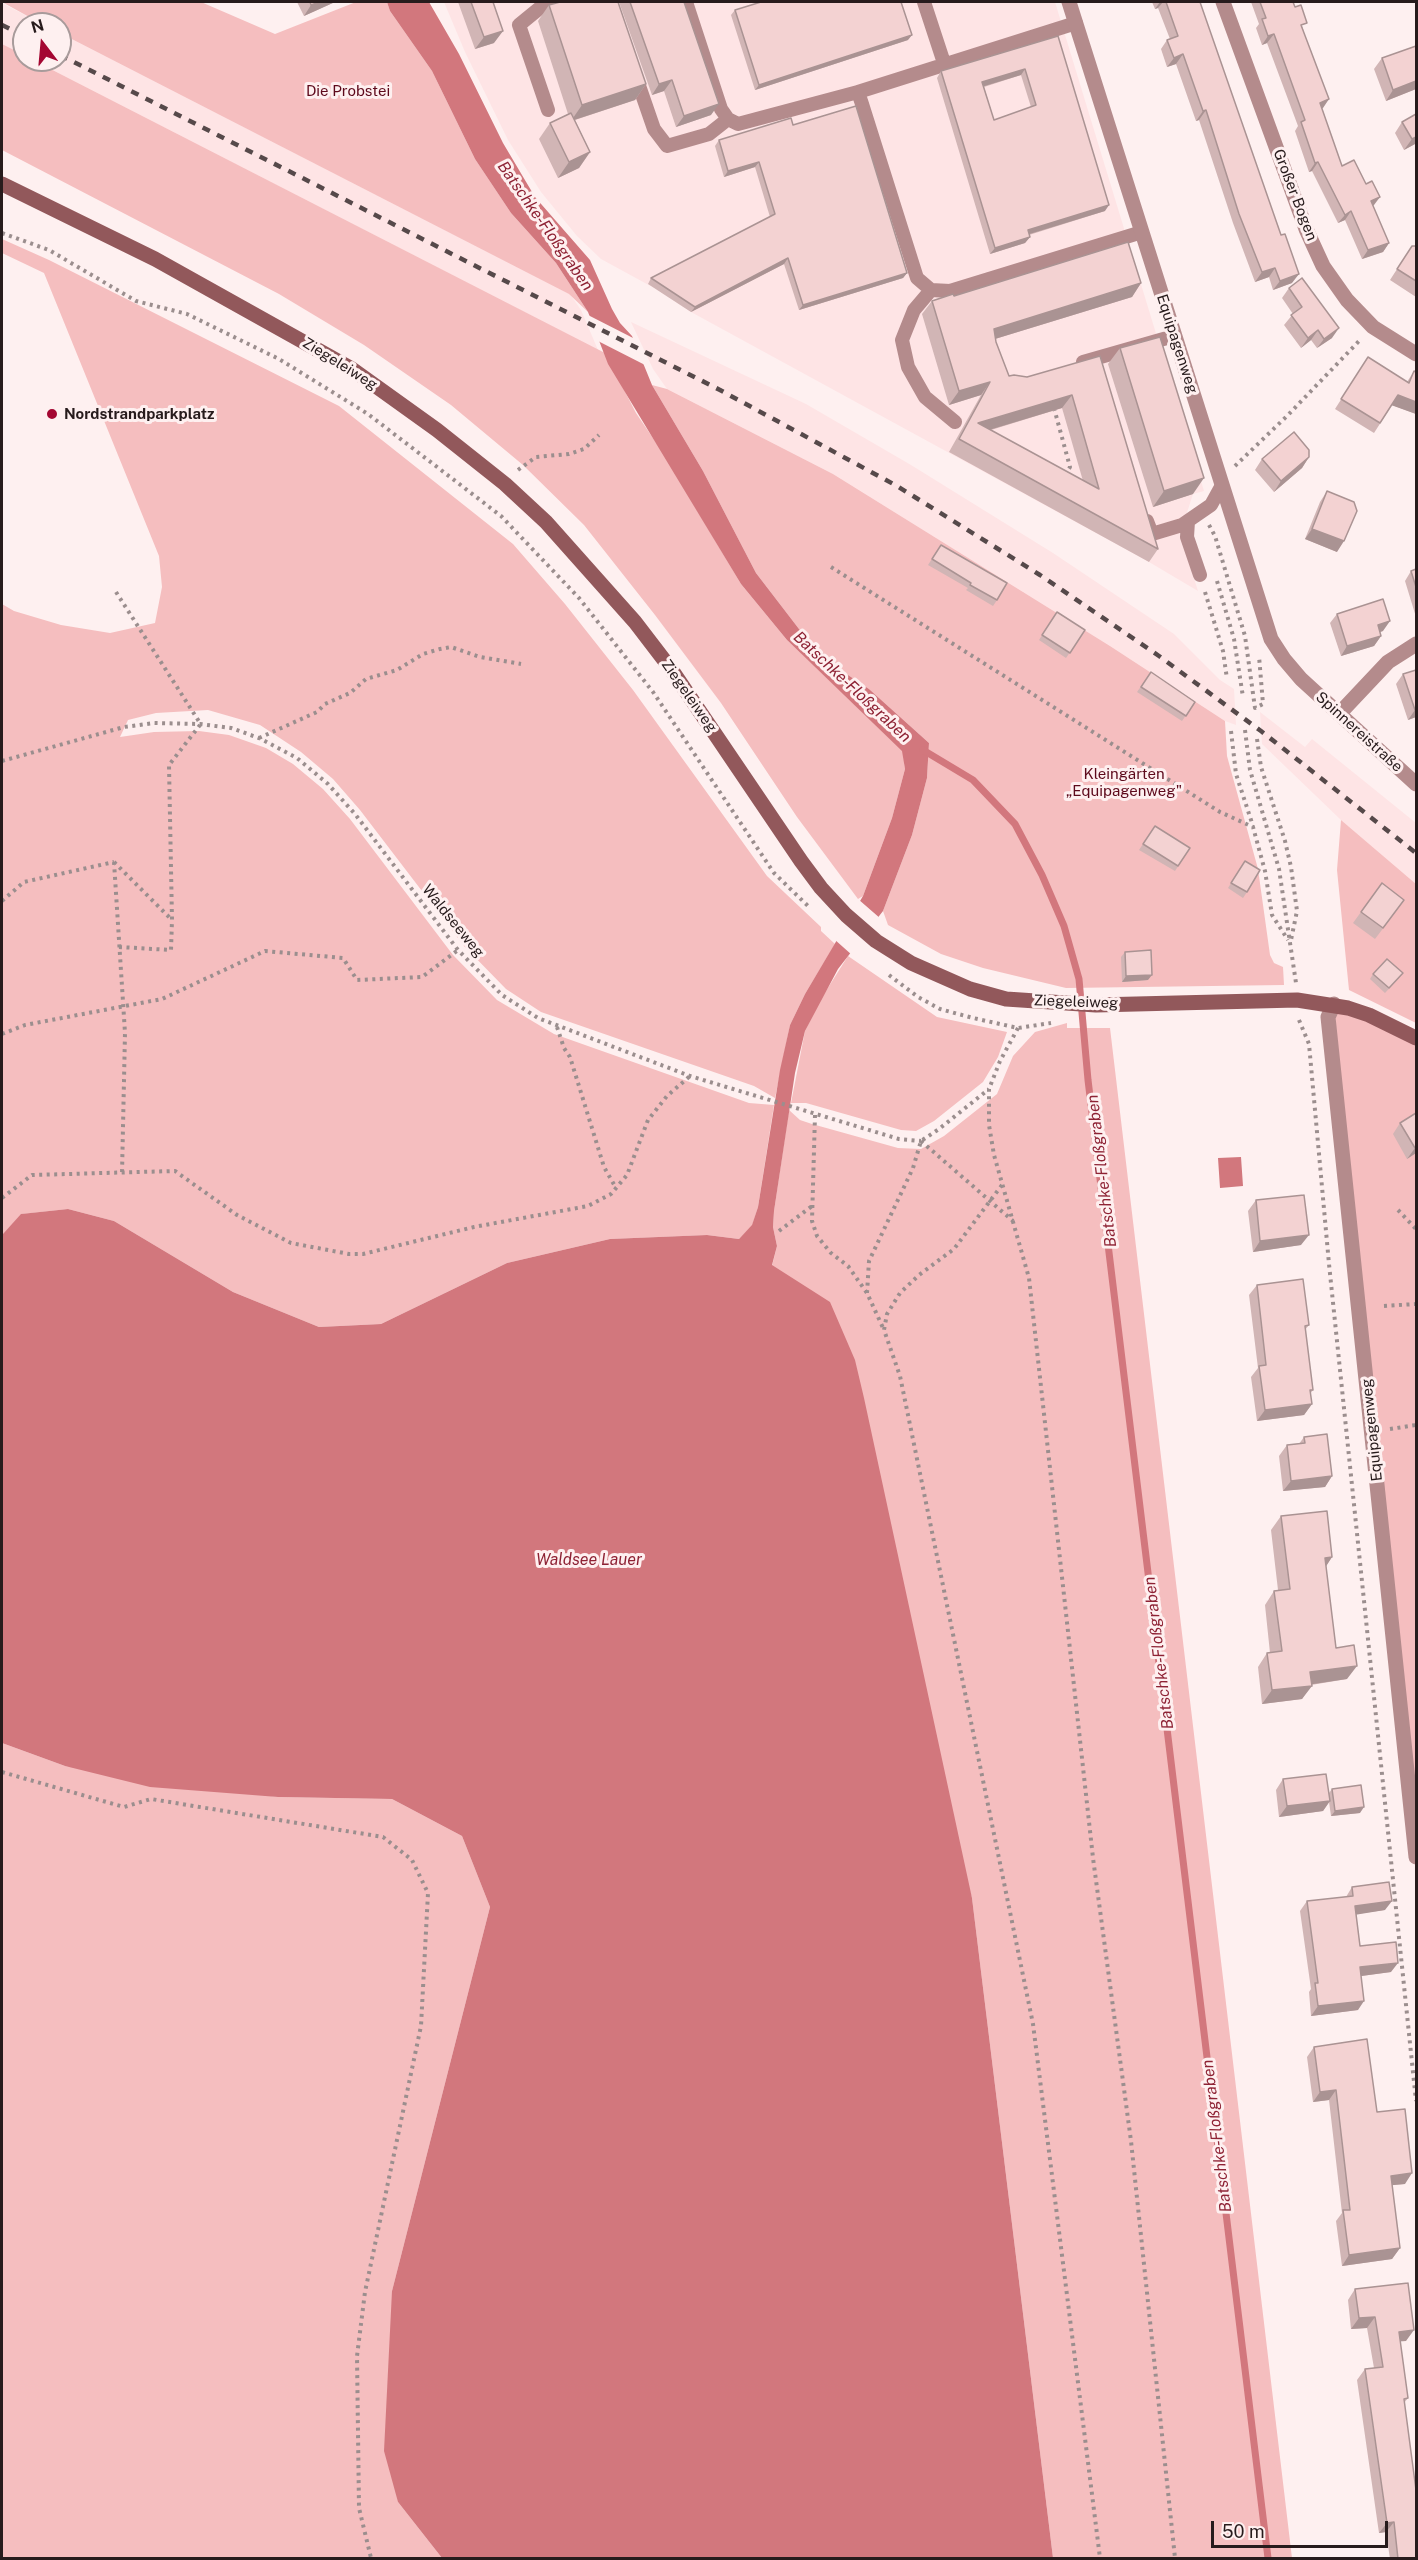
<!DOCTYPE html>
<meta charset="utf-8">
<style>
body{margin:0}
#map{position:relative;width:1418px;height:2560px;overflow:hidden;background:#fef0f0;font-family:"Public Sans",sans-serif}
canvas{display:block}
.frame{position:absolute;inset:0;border:3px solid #271b1c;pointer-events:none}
.north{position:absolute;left:12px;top:12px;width:60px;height:60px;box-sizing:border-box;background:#fef0f0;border:2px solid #a89b9b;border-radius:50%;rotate:344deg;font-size:16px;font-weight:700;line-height:24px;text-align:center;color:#271b1c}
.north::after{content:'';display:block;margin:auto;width:21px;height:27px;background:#a40732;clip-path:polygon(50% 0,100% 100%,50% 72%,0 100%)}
.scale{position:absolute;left:1211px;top:2521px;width:177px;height:27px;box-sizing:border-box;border:3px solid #271b1c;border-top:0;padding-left:8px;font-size:18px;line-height:21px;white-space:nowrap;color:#271b1c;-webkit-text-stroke:4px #fef0f0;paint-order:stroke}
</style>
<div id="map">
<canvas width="1418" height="2560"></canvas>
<div class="frame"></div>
<div class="north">N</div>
<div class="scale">50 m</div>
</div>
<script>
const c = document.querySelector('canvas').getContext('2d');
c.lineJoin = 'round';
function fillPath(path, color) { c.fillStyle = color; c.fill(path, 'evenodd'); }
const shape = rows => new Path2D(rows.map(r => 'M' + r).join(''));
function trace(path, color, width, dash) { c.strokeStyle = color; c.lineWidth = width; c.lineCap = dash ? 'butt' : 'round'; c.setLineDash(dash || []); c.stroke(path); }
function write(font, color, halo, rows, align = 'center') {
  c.font = font + ' "Public Sans",sans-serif'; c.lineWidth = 6; c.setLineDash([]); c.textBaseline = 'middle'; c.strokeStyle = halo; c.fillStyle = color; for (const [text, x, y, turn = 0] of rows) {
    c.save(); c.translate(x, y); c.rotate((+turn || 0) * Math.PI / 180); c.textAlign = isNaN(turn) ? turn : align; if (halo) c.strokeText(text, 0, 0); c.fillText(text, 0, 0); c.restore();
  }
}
fillPath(shape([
 [444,2,1055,2,1204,491,1193,494,1180,534,1198,591,1149,562,691,312,656,289,601,259,577,236,541,192,508,140,465,52],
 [2,3,42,24,24,24,24,55,2,44],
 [60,33,570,294,581,310,598,350,33,60,60,60],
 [631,322,806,404,911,465,1053,553,1174,634,1220,680,1234,689,1236,725,1225,721,1110,646,833,474,667,389,653,369],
 [1260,712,1305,747,1312,739,1416,823,1416,884,1341,820,1262,744]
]), '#fee4e5');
fillPath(shape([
 [2,2,201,2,275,34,356,2,387,2,390,11,432,71,475,159,511,213,556,263,588,312,569,294,60,33,60,24,42,24],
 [2,44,24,55,24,60,33,60,605,353,636,413,663,453,741,584,787,640,903,751,905,769,892,818,863,896,858,899,797,817,721,703,655,615,584,525,523,465,451,405,364,345,279,294,2,150],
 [2,239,49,260,339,406,513,544,565,604,633,690,767,876,821,927,821,931,835,944,805,994,790,1025,775,1098,754,1086,541,1012,506,989,464,946,360,810,333,779,301,752,260,725,208,710,156,713,128,720,120,737,154,732,199,731,229,735,266,748,293,764,323,789,350,819,453,955,497,1000,554,1034,749,1103,774,1105,758,1207,752,1226,739,1239,707,1235,610,1239,507,1263,381,1324,319,1327,233,1292,114,1221,68,1209,22,1214,2,1235,2,604,14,611,61,625,110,633,155,623,162,587,159,556,44,273,2,253],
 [652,385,667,389,833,474,1110,646,1225,721,1227,756,1258,869,1270,955,1274,963,1283,967,1284,985,1066,988,983,968,941,954,888,925,883,911,912,835,927,778,929,743,869,689,842,671,799,629,756,573,703,471],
 [1341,820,1416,884,1416,1023,1349,990,1337,870],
 [848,956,937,1017,1007,1032,998,1057,983,1082,934,1121,916,1131,901,1130,806,1103,791,1103,805,1031,819,1002],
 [1334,1004,1416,1038,1416,1857,1370,1412],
 [1067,1023,1067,1028,1110,1028,1292,2558,1053,2558,972,1898,772,1266,777,1246,773,1227,774,1211,789,1110,800,1120,812,1124,898,1148,921,1149,944,1136,997,1094,1013,1056,1035,1032],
 [2,1743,65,1766,278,1797,392,1799,462,1836,490,1907,392,2291,398,2502,442,2558,2,2558]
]), '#f5bebf');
fillPath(shape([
 [387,2,429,2,459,54,503,143,535,197,590,260,612,309,620,323,632,336,652,385,703,471,756,573,799,629,842,671,869,689,929,743,927,778,912,835,883,911,838,969,805,1031,795,1073,774,1211,773,1227,777,1246,772,1265,830,1302,855,1360,864,1398,972,1898,1053,2558,442,2558,398,2502,384,2451,392,2291,490,1907,462,1836,392,1799,278,1797,150,1787,65,1766,2,1743,2,1235,21,1214,68,1209,114,1221,233,1292,319,1327,381,1324,507,1263,610,1239,707,1235,739,1239,752,1225,758,1207,780,1070,790,1025,805,994,863,896,892,818,905,769,902,751,787,640,741,584,608,364,588,312,556,263,511,213,475,159,432,71,390,11],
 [1241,1157,1243,1186,1220,1188,1218,1158]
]), '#d2777d');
fillPath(shape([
 [586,314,637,340,647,366,596,340],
 [858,899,881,919,852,955,834,939]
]), '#fef0f0');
trace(shape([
 [923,750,973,780,1015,824,1042,875,1064,926,1079,979,1088,1080,1268,2558]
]), '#d2777d', 7);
trace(shape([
 [2,233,49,250,136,301,187,314,279,359,368,414,501,516,579,598,653,692,774,873,808,906],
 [1054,408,1070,467,1065,475],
 [1235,466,1287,416,1361,339],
 [518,470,536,457,569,454,584,449,599,435],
 [1209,525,1215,536,1245,636,1255,708,1263,704,1259,656],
 [831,567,1220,812,1253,827,1265,871,1272,915,1288,940],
 [1217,581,1234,639,1243,697],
 [116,592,200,723],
 [1205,592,1223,651,1227,679],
 [1245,730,1250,770,1279,869,1296,983],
 [1231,731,1236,774,1253,826],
 [259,738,317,712,325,704,350,693,366,679,397,670,423,654,440,649,451,647,480,657,521,664],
 [1257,739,1261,767,1285,841,1291,867,1297,911,1291,940],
 [2,761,124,727,154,723,200,724,231,728,259,738,297,758,328,784,355,814,458,950,502,995,538,1018,690,1076,899,1139,921,1141],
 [114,862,125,1033,122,1174],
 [114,862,172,920,169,765,200,725],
 [2,901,24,882,114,862],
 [119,947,171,950,172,920],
 [889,975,918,997,940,1009,973,1018,1018,1028,1051,1023],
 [1299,1020,1309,1044,1329,1264,1416,2101],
 [557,1027,564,1048,570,1057,604,1167,616,1188],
 [1018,1028,1000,1061,989,1089,989,1125,994,1155,1029,1278,1093,1858,1131,2141,1175,2558],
 [2,1034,25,1025,162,999,265,951,343,958,357,980,422,977,458,950],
 [815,1115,812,1221,817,1236,831,1253,848,1266,867,1293,884,1330],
 [921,1141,1013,1221],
 [1002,1185,954,1249,919,1275,900,1293,887,1314,884,1330,900,1376,1033,2024,1100,2558],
 [2,1198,32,1175,175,1171,237,1215,291,1243,349,1254,363,1254,474,1227,588,1206,611,1194,627,1175,648,1120,667,1096,690,1076],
 [1398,1210,1416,1229],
 [779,1231,812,1206],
 [867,1293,869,1261,913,1168,921,1141,939,1129,989,1089],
 [1384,1306,1416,1304],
 [1390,1429,1416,1425],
 [2,1772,124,1807,151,1799,383,1837,412,1860,428,1893,421,2026,365,2292,357,2356,359,2508,371,2558]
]), '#9b8e8e', 4, [3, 4.5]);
trace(shape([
 [547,2,519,25,548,110],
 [686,2,721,109,728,119,738,124,858,92],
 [924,2,944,63],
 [1076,23,858,92,862,104,917,278,931,290,950,291,1142,232],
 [635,74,654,129,667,146,709,134,728,119],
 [931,290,914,310,902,340,908,367,925,397,955,422],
 [1083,362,1174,336],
 [1147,521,1152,534,1182,525,1211,505,1222,485],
 [1188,521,1187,537,1200,575]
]), '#b48b8c', 14);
trace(shape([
 [1069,2,1271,639,1284,659,1301,679,1416,784],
 [1223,2,1306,229,1323,266,1347,300,1373,327,1416,354],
 [1339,714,1388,662,1416,644],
 [1334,1004,1328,1017,1416,1857]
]), '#b48b8c', 15);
trace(shape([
 [2,184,155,259,352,369,437,430,505,484,546,522,635,622,671,669,801,861,821,888,846,915,876,941,911,963,970,989,1006,999,1096,1005,1297,1000,1348,1008,1369,1015,1416,1038]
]), '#92585b', 15);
trace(shape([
 [2,25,24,36],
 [60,55,720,390,897,486,1040,575,1159,656,1261,731,1416,853]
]), '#56494a', 4.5, [8, 8]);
fillPath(shape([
 [297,2,335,2,304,16],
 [458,2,493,2,494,43,475,49],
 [619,2,684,2,711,115,676,127,664,91,652,95],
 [1152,2,1200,2,1292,283,1273,290,1269,277,1255,282,1233,223,1199,120,1196,121,1176,64,1167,67,1161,49,1167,40,1170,39,1158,8,1155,9],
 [1251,2,1293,2,1303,29,1323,108,1322,108,1342,166,1374,205,1373,206,1389,243,1383,252,1362,259,1345,220,1338,223,1312,171,1309,172,1295,131,1298,126,1267,43,1262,45,1256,28,1259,24],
 [549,5,646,84,635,100,575,120,590,152,579,168,558,178,539,139,550,123,568,114,538,21],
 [735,10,908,40,755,90,731,15],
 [1058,36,1105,211,1029,235,1030,237,1025,243,990,254,937,78,941,71],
 [1021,75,1031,107,994,120,984,87],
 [1382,58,1416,89,1386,101,1374,69],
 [1416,114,1416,147,1415,144,1404,150,1395,133,1402,122],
 [793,125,907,273,903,278,799,310,784,264,691,312,648,284,651,278,770,217,755,167,724,177,715,146,719,140],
 [1412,246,1416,246,1416,297,1390,280],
 [1141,283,1132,297,995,339,1009,376,1027,377,1100,356,1158,549,1149,562,949,452,981,395,949,405,922,314,932,301,954,296],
 [1062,408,1069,432,1083,481,991,430],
 [1289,288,1332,338,1317,348,1311,340,1301,348,1284,325,1293,314,1282,298],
 [1120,348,1193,494,1153,507,1108,364],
 [1368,357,1407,382,1414,371,1416,414,1392,405,1374,433,1335,409],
 [1309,457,1302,468,1274,492,1255,470,1262,459],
 [1327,491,1337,552,1305,539,1320,502],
 [941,545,997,600,993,606,966,590,968,588,928,565],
 [1416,569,1416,617,1405,581,1411,571],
 [1057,612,1085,630,1066,658,1039,640],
 [1337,614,1383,631,1380,632,1381,636,1374,646,1341,656,1330,623],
 [1416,670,1416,717,1408,720,1396,684,1403,674],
 [1151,672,1195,702,1182,721,1137,692],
 [1155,826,1190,848,1175,871,1139,850],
 [1241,867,1247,892,1243,898,1228,888],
 [1397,910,1375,939,1353,923,1361,912],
 [1125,952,1148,980,1122,982,1121,957],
 [1373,974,1399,978,1385,993,1370,979],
 [1416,1113,1416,1153,1407,1159,1393,1134,1400,1123],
 [1256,1200,1301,1245,1253,1252,1248,1211],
 [1257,1285,1309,1325,1305,1330,1313,1390,1310,1394,1312,1404,1304,1415,1257,1421,1251,1377,1258,1368,1249,1295],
 [1304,1437,1332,1476,1325,1487,1283,1491,1279,1456,1287,1445,1299,1444],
 [1281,1516,1332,1557,1326,1566,1336,1648,1347,1679,1311,1685,1302,1699,1262,1704,1258,1667,1267,1653,1270,1653,1265,1605,1274,1591,1278,1590,1271,1530],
 [1283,1779,1329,1793,1332,1789,1360,1813,1331,1816,1329,1802,1323,1811,1279,1817,1276,1790],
 [1352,1887,1385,1910,1356,1914,1360,1946,1391,1972,1361,1976,1358,2010,1311,2016,1309,1992,1311,1989,1300,1911,1307,1901,1346,1897],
 [1314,2047,1377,2112,1405,2184,1392,2185,1400,2248,1392,2259,1342,2266,1336,2221,1342,2213,1329,2100,1313,2102,1307,2057],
 [1355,2289,1406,2341,1400,2341,1408,2398,1404,2403,1416,2559,1390,2559,1386,2532,1379,2533,1357,2380,1365,2369,1374,2368,1367,2328,1351,2329,1348,2300]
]), '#d1b5b5');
fillPath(shape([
 [319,2,335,2,304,16,311,5],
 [1160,2,1163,2,1158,8,1155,9],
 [503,31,494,43,475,49,484,37],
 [1274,34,1267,43,1262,45,1268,36],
 [912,35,908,40,755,90,759,85],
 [1183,54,1176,64,1167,67,1174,58],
 [1025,69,1021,75,978,88,982,82],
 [672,80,664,91,652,95,659,84],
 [1416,81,1416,89,1386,101,1393,90],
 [646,84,635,100,571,121,582,105],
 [1329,99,1323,108,1314,111,1320,103],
 [719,104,711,115,676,127,684,116],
 [1206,110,1199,120,1196,121,1203,111],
 [1416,137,1416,142,1415,144,1404,150,1412,139],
 [590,152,579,168,558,178,569,162],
 [759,162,755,167,724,177,728,171],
 [1318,162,1312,171,1309,172,1315,163],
 [1380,197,1374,205,1365,210,1371,201],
 [1109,205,1105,211,1023,236,1028,230],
 [1351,211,1345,220,1338,223,1345,215],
 [1030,237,1025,243,990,254,995,248],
 [1389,243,1383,252,1362,259,1368,250],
 [788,258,784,264,691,312,695,307],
 [1275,268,1269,277,1255,282,1262,272],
 [907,273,903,278,799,310,803,305],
 [1299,274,1292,283,1273,290,1280,281],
 [1141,283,1132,297,985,342,994,329],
 [1339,328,1332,338,1317,348,1324,339],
 [1318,330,1311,340,1301,348,1308,338],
 [990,382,981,395,949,405,959,391],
 [1072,395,1062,408,969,436,978,423],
 [1398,395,1416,402,1416,414,1391,405],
 [1309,457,1302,468,1274,492,1281,481],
 [1204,478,1193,494,1153,507,1164,491],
 [1312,529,1344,541,1337,552,1305,539],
 [1390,621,1383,631,1371,635,1378,625],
 [1381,636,1374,646,1341,656,1347,646],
 [1415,710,1416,710,1416,717,1408,720],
 [1152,975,1148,980,1122,982,1126,976],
 [1416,1147,1416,1153,1407,1159,1415,1148],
 [1309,1235,1301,1245,1253,1252,1260,1241],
 [1312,1404,1304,1415,1257,1421,1265,1410],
 [1332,1476,1325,1487,1283,1491,1291,1481],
 [1332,1557,1323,1571,1325,1558],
 [1357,1666,1347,1679,1300,1686,1310,1672],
 [1312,1686,1302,1699,1262,1704,1272,1690],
 [1330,1801,1323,1811,1279,1817,1287,1806],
 [1364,1807,1360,1813,1331,1816,1335,1811],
 [1392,1901,1385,1910,1348,1916,1355,1906],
 [1398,1963,1391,1972,1354,1977,1360,1967],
 [1364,2001,1358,2010,1311,2016,1318,2006],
 [1336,2090,1329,2100,1313,2102,1320,2092],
 [1412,2173,1405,2184,1383,2186,1391,2176],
 [1400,2248,1392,2259,1342,2266,1349,2255],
 [1375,2317,1367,2328,1351,2329,1359,2318],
 [1414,2330,1406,2341,1392,2342,1399,2332],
 [1394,2522,1386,2532,1379,2533,1387,2523]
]), '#aa9393');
const building = shape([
 [310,2,319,2,311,5,310,2],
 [471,2,493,2,503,31,484,37,471,2],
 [560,2,618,2,646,84,582,105,549,5,560,2],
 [630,2,684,2,719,104,684,116,672,80,659,84,630,2],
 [761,2,901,2,912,35,759,85,735,10,761,2],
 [1166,2,1200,2,1281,235,1285,234,1299,274,1280,281,1275,268,1262,272,1239,214,1206,110,1203,111,1183,54,1174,58,1167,40,1178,36,1166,2],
 [1260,2,1293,2,1295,7,1301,5,1307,23,1301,25,1329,99,1320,103,1342,166,1354,160,1366,184,1372,181,1380,197,1371,201,1389,243,1368,250,1351,211,1345,215,1318,162,1315,163,1301,122,1305,120,1274,34,1268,36,1262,19,1266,18,1260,2],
 [1058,36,1109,205,1028,230,1030,237,995,248,941,71,1058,36],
 [1025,69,1036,105,994,120,982,82,1025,69],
 [1416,46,1416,81,1393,90,1382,58,1416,46],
 [856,106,907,273,803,305,788,258,695,307,651,278,775,214,759,162,728,171,719,140,791,118,793,125,856,106],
 [571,113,590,152,569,162,550,123,571,113],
 [1416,114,1416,137,1412,139,1402,122,1416,114],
 [1128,242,1141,283,994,329,996,342,1009,376,1014,375,1027,377,1100,356,1158,549,959,439,990,382,959,391,932,301,953,294,954,296,1128,242],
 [1072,395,1079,419,1099,489,978,423,1072,395],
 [1412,246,1416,246,1416,281,1397,269,1412,246],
 [1302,278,1339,328,1324,339,1318,330,1308,338,1291,315,1302,307,1289,288,1302,278],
 [1160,337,1204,478,1164,491,1120,348,1160,337],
 [1368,357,1409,383,1414,371,1416,372,1416,402,1398,395,1380,423,1341,399,1368,357],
 [1294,432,1309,450,1309,457,1281,481,1262,459,1294,432],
 [1327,491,1354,502,1357,511,1344,541,1312,529,1327,491],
 [941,545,1007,583,997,600,970,585,971,583,932,559,941,545],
 [1416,569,1416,587,1411,571,1416,569],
 [1383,599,1390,621,1378,625,1381,636,1347,646,1337,614,1383,599],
 [1057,612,1085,630,1070,653,1042,635,1057,612],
 [1416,670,1416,710,1415,710,1403,674,1416,670],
 [1151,672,1195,702,1186,716,1141,687,1151,672],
 [1155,826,1190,848,1178,866,1143,844,1155,826],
 [1245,861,1260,870,1247,892,1231,883,1245,861],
 [1382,883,1404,900,1383,928,1361,912,1382,883],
 [1151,950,1152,975,1126,976,1125,952,1151,950],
 [1387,959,1403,973,1389,988,1373,974,1387,959],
 [1416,1113,1416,1147,1415,1148,1400,1123,1416,1113],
 [1304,1195,1309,1235,1260,1241,1256,1200,1304,1195],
 [1303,1279,1309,1325,1305,1326,1313,1390,1310,1390,1312,1404,1265,1410,1259,1366,1266,1365,1257,1285,1303,1279],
 [1327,1434,1332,1476,1291,1481,1287,1445,1305,1443,1304,1437,1327,1434],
 [1327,1511,1332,1557,1325,1558,1336,1648,1354,1645,1357,1666,1310,1672,1312,1686,1272,1690,1267,1653,1282,1651,1274,1591,1290,1589,1281,1516,1327,1511],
 [1326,1774,1330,1801,1287,1806,1283,1779,1326,1774],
 [1361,1785,1364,1807,1335,1811,1332,1789,1361,1785],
 [1389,1882,1392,1901,1355,1906,1360,1946,1396,1942,1398,1963,1360,1967,1364,2001,1318,2006,1315,1983,1318,1983,1307,1901,1353,1896,1352,1887,1389,1882],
 [1367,2039,1377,2112,1405,2109,1412,2173,1391,2176,1400,2248,1349,2255,1343,2210,1350,2210,1336,2090,1320,2092,1314,2047,1367,2039],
 [1408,2283,1414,2330,1399,2332,1408,2398,1404,2399,1416,2490,1416,2559,1398,2559,1394,2522,1387,2523,1365,2369,1383,2367,1375,2317,1359,2318,1355,2289,1408,2283]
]);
fillPath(building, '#f3d2d2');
trace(building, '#aa9393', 1.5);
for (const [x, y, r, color] of [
 [52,414,6,"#a40732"]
]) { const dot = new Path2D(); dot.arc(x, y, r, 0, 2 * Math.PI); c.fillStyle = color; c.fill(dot); trace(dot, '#fef0f0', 2); }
write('15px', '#5d091b', '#fef0f0', [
 ["Die Probstei",348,91],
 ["Kleingärten",1124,774],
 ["„Equipagenweg\"",1124,791]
]);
write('15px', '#271b1c', '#fef0f0', [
 ["Großer Bogen",1295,195,69],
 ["Equipagenweg",1177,344,72],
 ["Ziegeleiweg",340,364,32],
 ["Ziegeleiweg",689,696,55],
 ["Spinnereistraße",1359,732,42],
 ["Waldseeweg",453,921,51],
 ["Ziegeleiweg",1076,1002,2],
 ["Equipagenweg",1372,1430,-96]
]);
write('bold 15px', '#271b1c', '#fef0f0', [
 ["Nordstrandparkplatz",64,414]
], 'left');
write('italic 16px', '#8e2234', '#fef0f0', [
 ["Batschke‐Floßgraben",545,226,55],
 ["Batschke‐Floßgraben",852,687,43],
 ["Batschke‐Floßgraben",1102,1171,-97],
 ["Waldsee Lauer",589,1560],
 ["Batschke‐Floßgraben",1159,1653,-97],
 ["Batschke‐Floßgraben",1217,2136,-97]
]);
</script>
